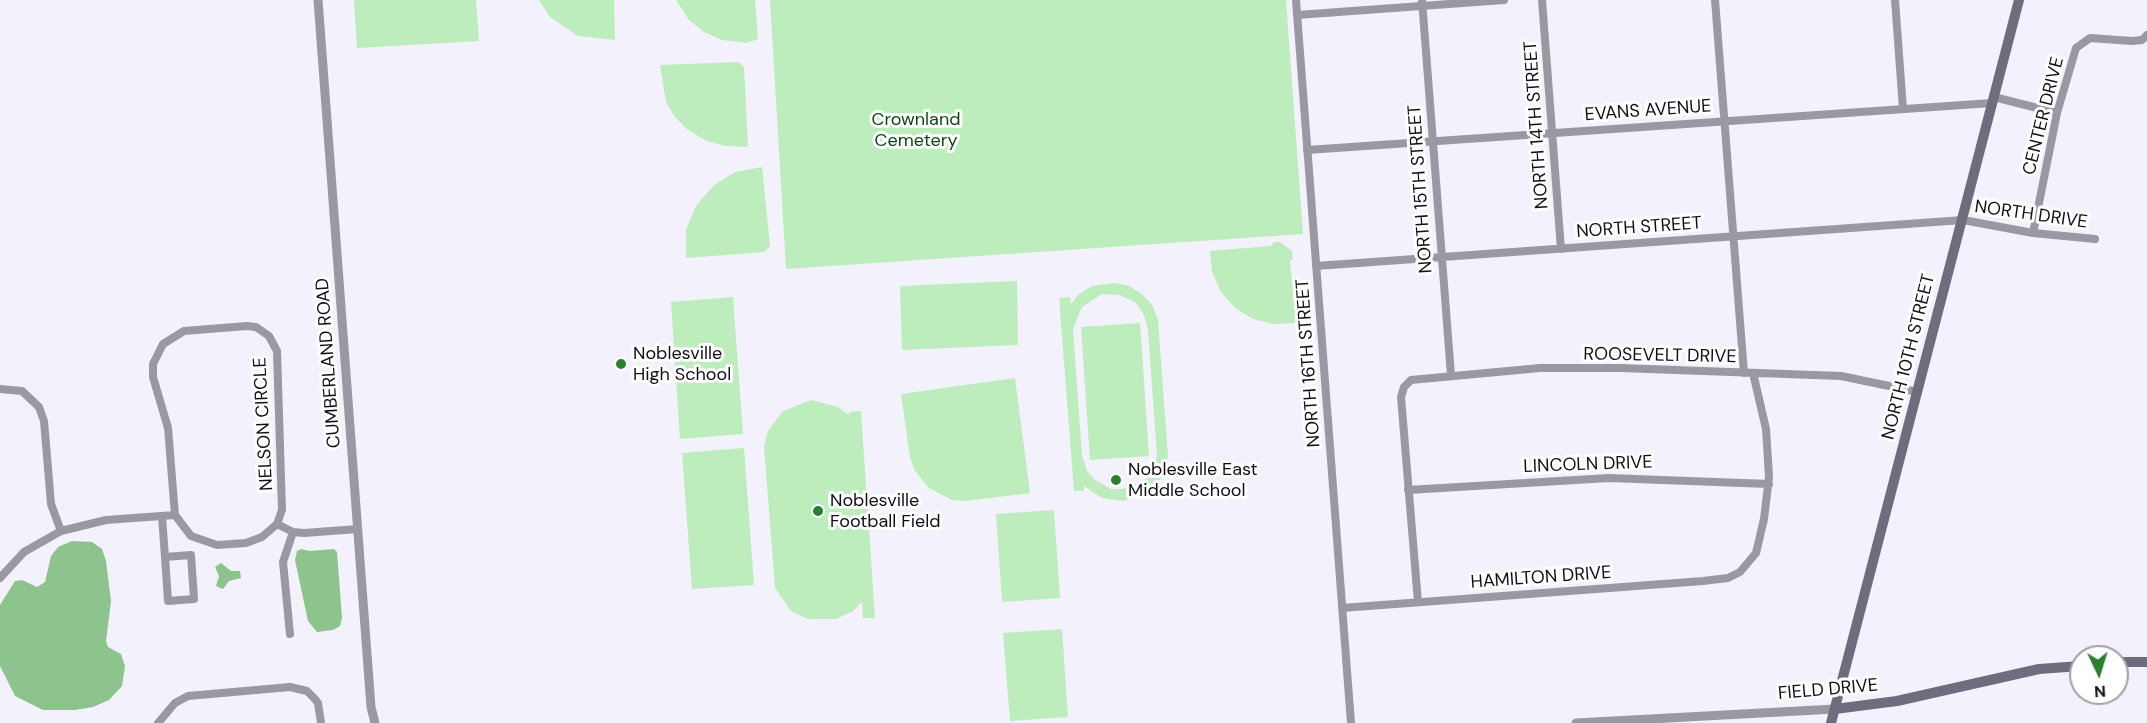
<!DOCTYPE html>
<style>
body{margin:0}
#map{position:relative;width:2147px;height:723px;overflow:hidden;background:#f2f1fc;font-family:"DM Sans",sans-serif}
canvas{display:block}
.north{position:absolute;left:2069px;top:645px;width:60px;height:60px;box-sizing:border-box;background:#fff;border:2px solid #a09fa3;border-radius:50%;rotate:176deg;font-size:16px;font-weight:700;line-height:24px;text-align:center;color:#111019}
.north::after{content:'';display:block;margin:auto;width:21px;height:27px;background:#298130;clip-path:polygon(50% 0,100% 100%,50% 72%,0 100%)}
</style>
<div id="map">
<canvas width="2147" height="723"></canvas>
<div class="north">N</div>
</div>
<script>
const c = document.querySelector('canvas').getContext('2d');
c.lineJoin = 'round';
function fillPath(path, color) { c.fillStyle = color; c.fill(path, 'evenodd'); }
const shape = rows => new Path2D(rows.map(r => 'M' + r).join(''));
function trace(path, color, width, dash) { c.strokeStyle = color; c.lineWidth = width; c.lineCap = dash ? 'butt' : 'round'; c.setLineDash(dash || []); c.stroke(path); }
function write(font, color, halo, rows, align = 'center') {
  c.font = font + ' "DM Sans",sans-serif'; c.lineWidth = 6; c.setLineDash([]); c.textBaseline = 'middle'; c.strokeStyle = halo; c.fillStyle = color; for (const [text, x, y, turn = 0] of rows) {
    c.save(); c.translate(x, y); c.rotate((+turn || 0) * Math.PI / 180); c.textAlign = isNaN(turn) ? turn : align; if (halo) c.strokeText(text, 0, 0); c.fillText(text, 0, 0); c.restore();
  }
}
fillPath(shape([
 [354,0,476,0,479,41,357,48],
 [539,0,614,0,615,40,578,36,550,17],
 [676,0,755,0,758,39,747,43,722,40,704,32,689,20],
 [770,0,1286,0,1303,234,786,269],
 [739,62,744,67,748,147,726,146,707,141,688,130,675,117,666,102,660,65],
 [762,167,770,246,764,252,686,258,686,230,696,206,713,186,735,172],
 [1274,242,1280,242,1292,251,1293,259,1290,261,1296,323,1274,324,1253,319,1235,308,1221,292,1212,272,1210,251,1271,246],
 [1017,281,1018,345,902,350,900,286],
 [1115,283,1129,286,1142,294,1153,306,1158,320,1168,456,1164,474,1155,486,1143,495,1123,501,1102,498,1084,486,1084,491,1074,491,1059,298,1070,297,1071,304,1079,294,1092,286],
 [1102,294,1120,295,1136,303,1144,315,1148,330,1157,456,1152,471,1145,480,1123,489,1111,489,1095,480,1087,471,1082,455,1073,329,1082,307],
 [733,297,743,434,680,439,671,302],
 [1140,323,1149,456,1090,460,1081,327],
 [1015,378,1030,493,966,501,952,500,929,488,915,471,910,457,901,394],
 [811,400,838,407,849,415,849,412,861,411,875,618,863,618,862,602,853,611,836,619,808,619,791,611,775,588,764,446,768,431,783,411],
 [744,448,754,585,692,589,682,453],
 [1054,510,1060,598,1002,602,996,514],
 [1062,629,1068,717,1010,721,1003,633]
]), '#bdedbc');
fillPath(shape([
 [72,541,92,542,102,549,106,561,111,601,106,641,108,647,121,654,125,666,122,686,109,700,93,707,75,710,43,710,15,696,0,666,0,605,15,581,22,580,37,587,45,582,51,556,58,547],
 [301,549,310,551,334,549,337,552,342,618,340,626,333,630,317,632,308,621,295,560,297,551],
 [221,563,231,571,240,571,241,578,229,581,223,589,216,586,219,576,215,567]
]), '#8dc48d');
trace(shape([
 [1296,0,1351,723],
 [1422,0,1451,375],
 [1542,0,1561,249],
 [1715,0,1744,373],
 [1895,0,1903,109],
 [1297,15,1504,0],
 [1994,97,2057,113],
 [1307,150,1992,103],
 [2033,233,2057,113,2076,48,2090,38,2132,41,2142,40,2147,35],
 [1316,266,1963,220,2033,233,2095,239],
 [247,326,256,327,269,336,277,351,282,510,277,524,262,537,246,543,217,545,191,536,175,515,168,428,153,377,153,364,163,344,184,331,247,326],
 [0,389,22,391,39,407,44,421,51,504,61,531],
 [1408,490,1609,478,1769,484],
 [162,516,165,557],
 [277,524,293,532,304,533,358,529],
 [191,555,194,599,168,601,165,557,191,555],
 [0,578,24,552,61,531,106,520,175,515],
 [1418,602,1401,397,1404,387,1411,380,1540,368,1620,368,1841,376,1918,392],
 [1342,608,1703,581,1728,578,1740,572,1756,553,1764,519,1769,477,1766,429,1753,373],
 [290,634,283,562,293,532],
 [158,723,175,703,188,696,290,687,307,691,314,698,318,703,321,723]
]), '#9998a3', 8);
trace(shape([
 [318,0,371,707,375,723],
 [1576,723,1835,709]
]), '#9998a3', 9);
trace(shape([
 [2117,662,2147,662],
 [1835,709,1897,701,2039,669,2081,666],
 [1831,723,2019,0]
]), '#6e6d7d', 10);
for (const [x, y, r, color] of [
 [621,364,6,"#298130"],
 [1116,480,6,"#298130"],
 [818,511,6,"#298130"]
]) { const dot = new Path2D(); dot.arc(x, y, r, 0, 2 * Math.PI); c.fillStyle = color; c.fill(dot); trace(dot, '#fff', 2); }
write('18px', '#111019', '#fff', [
 ["EVANS AVENUE",1648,111,-4],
 ["CENTER DRIVE",2044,116,-76],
 ["NORTH 14TH STREET",1537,125,-94],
 ["NORTH 15TH STREET",1421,189,-94],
 ["NORTH DRIVE",2031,215,8],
 ["NORTH STREET",1639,228,-4],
 ["ROOSEVELT DRIVE",1660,356,1],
 ["NORTH 10TH STREET",1909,357,-76],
 ["CUMBERLAND ROAD",329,363,-94],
 ["NORTH 16TH STREET",1309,363,-94],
 ["NELSON CIRCLE",264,424,-93],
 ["LINCOLN DRIVE",1588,465,-2],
 ["HAMILTON DRIVE",1541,578,-4],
 ["FIELD DRIVE",1828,690,-5]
]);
write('18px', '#0e4814', '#fff', [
 ["Crownland",916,120],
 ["Cemetery",916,141]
]);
write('18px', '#111019', '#fff', [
 ["Noblesville",633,354],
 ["High School",633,375],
 ["Noblesville East",1128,470],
 ["Middle School",1128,491],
 ["Noblesville",830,501],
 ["Football Field",830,522]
], 'left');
</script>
